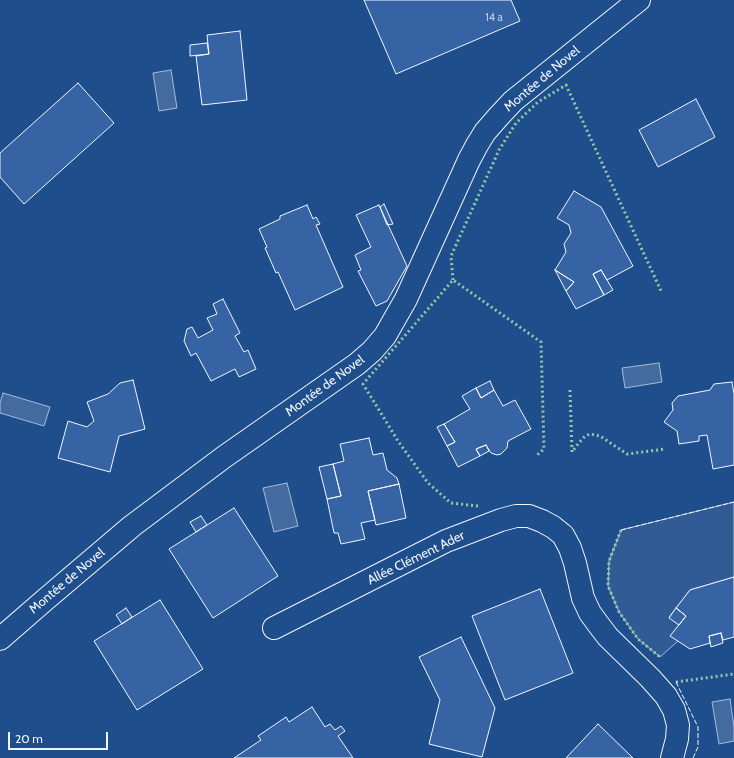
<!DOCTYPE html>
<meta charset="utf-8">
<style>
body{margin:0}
#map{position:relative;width:734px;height:758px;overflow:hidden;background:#1f4e8c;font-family:Cabin,sans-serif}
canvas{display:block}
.scale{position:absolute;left:8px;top:732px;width:100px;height:18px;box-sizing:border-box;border:2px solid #f2f6ff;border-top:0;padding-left:5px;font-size:12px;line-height:14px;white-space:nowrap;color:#f2f6ff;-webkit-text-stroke:3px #1f4e8c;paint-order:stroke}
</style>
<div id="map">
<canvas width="734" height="758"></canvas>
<div class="scale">20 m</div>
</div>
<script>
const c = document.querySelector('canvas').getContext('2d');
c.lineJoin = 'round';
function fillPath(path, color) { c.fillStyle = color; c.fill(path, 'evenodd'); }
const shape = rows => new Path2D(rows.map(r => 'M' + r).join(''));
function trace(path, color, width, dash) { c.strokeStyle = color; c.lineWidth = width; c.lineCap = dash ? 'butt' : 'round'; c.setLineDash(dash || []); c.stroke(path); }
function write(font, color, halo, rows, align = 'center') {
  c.font = font + ' Cabin,sans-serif'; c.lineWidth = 3; c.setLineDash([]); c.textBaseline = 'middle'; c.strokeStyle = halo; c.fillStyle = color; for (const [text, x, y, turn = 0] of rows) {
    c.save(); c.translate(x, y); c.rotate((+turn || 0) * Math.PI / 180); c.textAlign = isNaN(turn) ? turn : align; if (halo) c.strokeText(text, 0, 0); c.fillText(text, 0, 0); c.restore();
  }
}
const green = shape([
 [734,502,734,577,690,590,669,617,679,625,671,636,678,641,660,657,638,639,619,612,608,586,609,561,621,530,734,502]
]);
fillPath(green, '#305b95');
trace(green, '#a8bbd7', 1);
const water = shape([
 [171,70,177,108,159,111,153,73,171,70],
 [659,363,662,382,625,388,622,368,659,363],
 [3,393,50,407,44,426,0,413,0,403,3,393],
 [287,483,298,526,274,532,263,488,287,483],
 [730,699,734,727,734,741,719,744,712,702,730,699]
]);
fillPath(water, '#446ba0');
trace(water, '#a8bbd7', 1);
const building = shape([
 [364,0,511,0,520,21,396,74,364,0],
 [240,31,247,100,202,105,196,56,209,54,207,35,240,31],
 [207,43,209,54,190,56,190,45,207,43],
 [78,83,114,123,24,204,0,177,0,153,78,83],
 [696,99,715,137,658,167,639,130,696,99],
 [574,191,601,207,633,266,607,280,601,270,593,274,604,295,576,309,566,291,574,282,555,270,566,252,564,244,571,233,569,225,557,218,574,191],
 [384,204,393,224,387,225,380,207,384,204],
 [307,205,313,219,316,217,320,224,316,225,343,287,295,310,278,272,276,273,265,248,267,247,259,229,280,219,280,216,307,205],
 [379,205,407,266,387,301,376,306,358,271,361,270,355,255,371,247,356,215,379,205],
 [555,270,574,282,566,291,555,270],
 [601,270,613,290,604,295,593,274,601,270],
 [223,299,240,333,235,336,244,352,248,350,256,369,239,377,235,369,211,381,196,353,191,356,184,341,187,329,192,327,198,338,213,330,207,318,217,314,213,304,223,299],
 [133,380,145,429,119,436,110,472,58,458,68,421,87,427,94,421,87,402,108,394,120,383,133,380],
 [490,381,494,390,481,398,476,388,490,381],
 [732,382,734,394,734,465,713,469,707,435,699,436,699,441,679,444,677,431,664,422,673,410,672,403,678,396,710,390,714,384,732,382],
 [476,388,481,398,494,390,503,406,515,400,531,429,508,441,507,448,501,454,497,455,491,453,486,445,476,449,480,456,458,467,447,446,455,442,444,424,470,409,462,396,476,388],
 [444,424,455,442,447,446,437,427,444,424],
 [369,438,373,455,383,453,387,470,397,478,399,484,368,491,375,520,361,523,365,539,341,544,338,533,334,533,327,499,341,496,333,464,344,461,340,444,369,438],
 [486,445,489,451,480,456,476,449,486,445],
 [333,464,341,496,327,499,319,467,333,464],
 [399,484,406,518,376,525,368,491,399,484],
 [234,508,278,576,213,618,169,549,234,508],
 [201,516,207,525,196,532,190,522,201,516],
 [734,577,734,637,723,640,721,633,709,636,710,643,690,649,670,636,686,616,676,608,690,590,734,577],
 [540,589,573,673,505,700,472,616,540,589],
 [160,600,203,669,137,710,94,641,160,600],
 [126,608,132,617,122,624,116,615,126,608],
 [676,608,686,616,679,625,669,618,676,608],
 [721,633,723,643,711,647,709,636,721,633],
 [461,637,495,708,482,757,429,744,440,700,419,657,461,637],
 [312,707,325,727,330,724,335,730,341,726,345,731,338,736,353,758,234,758,261,740,258,736,286,717,289,722,312,707],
 [598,724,633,758,566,758,598,724]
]);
fillPath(building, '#3563a3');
trace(building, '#f2f6ff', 1);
const minor = shape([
 [274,628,446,541,501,520,516,516,529,516,542,521,553,527,563,535,570,548,575,563,583,598,590,613,598,624,608,637,650,678,666,696,674,710,678,725,677,739,672,758],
 [0,639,46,599,132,526,224,457,357,364,372,351,385,336,406,299,469,160,477,145,485,132,499,116,513,101,639,0]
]);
trace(minor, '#f2f6ff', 24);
trace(minor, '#1f4e8c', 22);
trace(shape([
 [453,280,451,256,499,150,516,123,538,102,566,85,662,293],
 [570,390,572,452,578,444,585,436,590,434,600,436,627,454,665,449],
 [478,506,451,503,428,483,398,441,363,384,453,280,541,342,544,449,536,456],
 [621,530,609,561,608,586,619,612,638,639,660,657],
 [676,682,734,674]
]), '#97c8a6', 3, [2, 3]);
trace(shape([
 [621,530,734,502],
 [676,682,698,727,698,747,693,758]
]), '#f2f6ff', 1, [5, 2]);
write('11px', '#c3d1e8', null, [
 ["14 a",494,18]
]);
write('13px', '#f2f6ff', '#1f4e8c', [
 ["Montée de Novel",542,79,-40],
 ["Montée de Novel",325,386,-36],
 ["Allée Clément Ader",416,558,-26],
 ["Montée de Novel",67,581,-40]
]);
</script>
